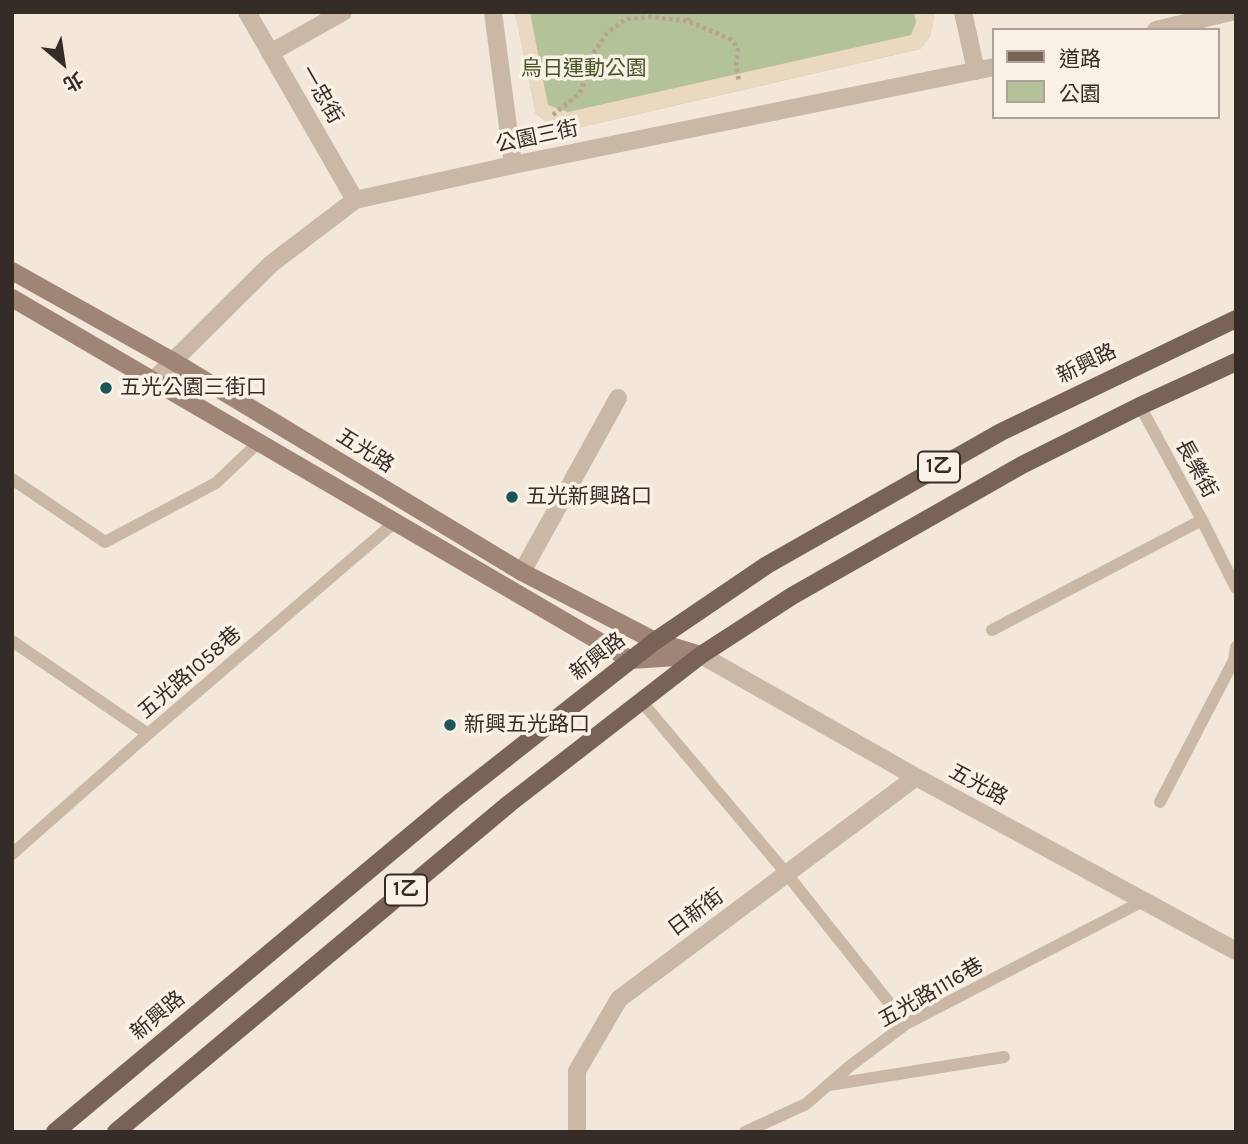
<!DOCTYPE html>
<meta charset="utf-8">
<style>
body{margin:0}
#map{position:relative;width:1248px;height:1144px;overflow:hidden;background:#f3e7da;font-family:Karla,"Noto Sans TC",sans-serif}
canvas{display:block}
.frame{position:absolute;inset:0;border:14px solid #362c27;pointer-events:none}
.legend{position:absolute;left:992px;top:28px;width:228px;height:91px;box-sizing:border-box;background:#faf1e6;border:2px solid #aca29a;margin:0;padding:9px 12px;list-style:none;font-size:21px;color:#362c27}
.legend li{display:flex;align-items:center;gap:14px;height:35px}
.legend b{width:35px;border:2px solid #aca29a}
.north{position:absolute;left:28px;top:28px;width:70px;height:70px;-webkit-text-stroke:5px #faf1e6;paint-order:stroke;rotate:151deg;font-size:19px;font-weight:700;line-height:28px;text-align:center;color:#362c27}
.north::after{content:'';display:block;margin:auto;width:24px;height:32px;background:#362c27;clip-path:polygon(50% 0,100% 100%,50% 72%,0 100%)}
</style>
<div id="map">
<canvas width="1248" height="1144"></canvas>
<div class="frame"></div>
<ul class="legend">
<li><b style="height:9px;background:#796357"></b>道路</li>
<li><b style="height:19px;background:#b4c299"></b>公園</li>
</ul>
<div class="north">北</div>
</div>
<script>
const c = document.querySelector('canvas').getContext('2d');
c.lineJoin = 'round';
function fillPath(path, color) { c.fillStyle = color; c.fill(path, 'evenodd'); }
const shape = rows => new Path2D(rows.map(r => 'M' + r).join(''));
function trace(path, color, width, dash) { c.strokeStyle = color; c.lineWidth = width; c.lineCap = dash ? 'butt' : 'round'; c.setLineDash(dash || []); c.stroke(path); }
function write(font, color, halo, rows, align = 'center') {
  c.font = font + ' Karla,"Noto Sans TC",sans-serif'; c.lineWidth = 7; c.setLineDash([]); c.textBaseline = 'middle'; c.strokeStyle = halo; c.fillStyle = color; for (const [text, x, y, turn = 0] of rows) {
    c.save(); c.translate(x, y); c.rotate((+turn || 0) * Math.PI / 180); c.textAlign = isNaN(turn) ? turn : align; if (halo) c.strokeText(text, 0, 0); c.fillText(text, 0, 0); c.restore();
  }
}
fillPath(shape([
 [515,12,933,12,934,19,930,36,920,49,560,132,536,114]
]), '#b4c299');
fillPath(shape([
 [515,12,530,12,548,105,568,112,911,35,916,22,914,12,933,12,934,19,930,36,920,49,560,132,536,114]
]), '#ebd8c0');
trace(shape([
 [688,21,690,12],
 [553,115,580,93,594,52,607,33,626,19,651,17,688,21,730,39,738,48,736,65,739,82]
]), '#b7a18f', 4.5, [3.5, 3.5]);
trace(shape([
 [1140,406,1202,520,1236,588],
 [12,479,105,542,216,483,260,441],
 [992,630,1202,520],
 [12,641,148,734],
 [641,701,786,873,906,1024],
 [1160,802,1234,660,1236,647],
 [12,854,148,734,394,523],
 [829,1085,1004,1057],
 [745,1132,806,1104,850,1066,906,1024,1145,900]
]), '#cbb7a5', 12);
trace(shape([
 [247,12,355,200],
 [493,12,513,165],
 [963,12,976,71],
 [1156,30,1231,12],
 [270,53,343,12],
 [154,380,271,264,355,200,513,165,994,67],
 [522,572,618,398],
 [701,655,916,777,1236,951],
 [577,1132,577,1071,619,999,916,777]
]), '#cbb7a5', 18);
trace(shape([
 [12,271,171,360,522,572,655,641,701,655],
 [12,298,631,660,691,656]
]), '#9f8576', 18);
trace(shape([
 [55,1132,453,800,655,641,767,565,1001,432,1236,319],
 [116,1132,510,803,701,655,792,596,1022,465,1140,406,1236,362]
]), '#796357', 18);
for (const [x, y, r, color] of [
 [106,388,7,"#1a555a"],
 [512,497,7,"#1a555a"],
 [450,725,7,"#1a555a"]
]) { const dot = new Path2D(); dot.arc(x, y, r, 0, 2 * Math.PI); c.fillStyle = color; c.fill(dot); trace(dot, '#faf1e6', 2.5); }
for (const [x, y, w] of [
 [939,467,42],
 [406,890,42]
]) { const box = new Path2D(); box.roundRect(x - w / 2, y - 15.5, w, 31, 5); c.fillStyle = '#faf1e6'; c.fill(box); trace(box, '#362c27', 2); }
write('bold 19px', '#362c27', null, [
 ["1乙",939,467],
 ["1乙",406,890]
]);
write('21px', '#455629', '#faf1e6', [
 ["烏日運動公園",584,69]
]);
write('21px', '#362c27', '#faf1e6', [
 ["一忠街",321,95,60],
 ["公園三街",537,137,-12],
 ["新興路",1087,364,-26],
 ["五光路",365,451,32],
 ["長樂街",1196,469,61],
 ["新興路",598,657,-38],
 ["五光路1058巷",190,673,-41],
 ["五光路",978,785,28],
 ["日新街",696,913,-37],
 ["五光路1116巷",931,993,-30],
 ["新興路",158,1016,-40]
]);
write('21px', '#362c27', '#faf1e6', [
 ["五光公園三街口",120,388],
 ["五光新興路口",526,497],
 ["新興五光路口",464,725]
], 'left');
</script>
